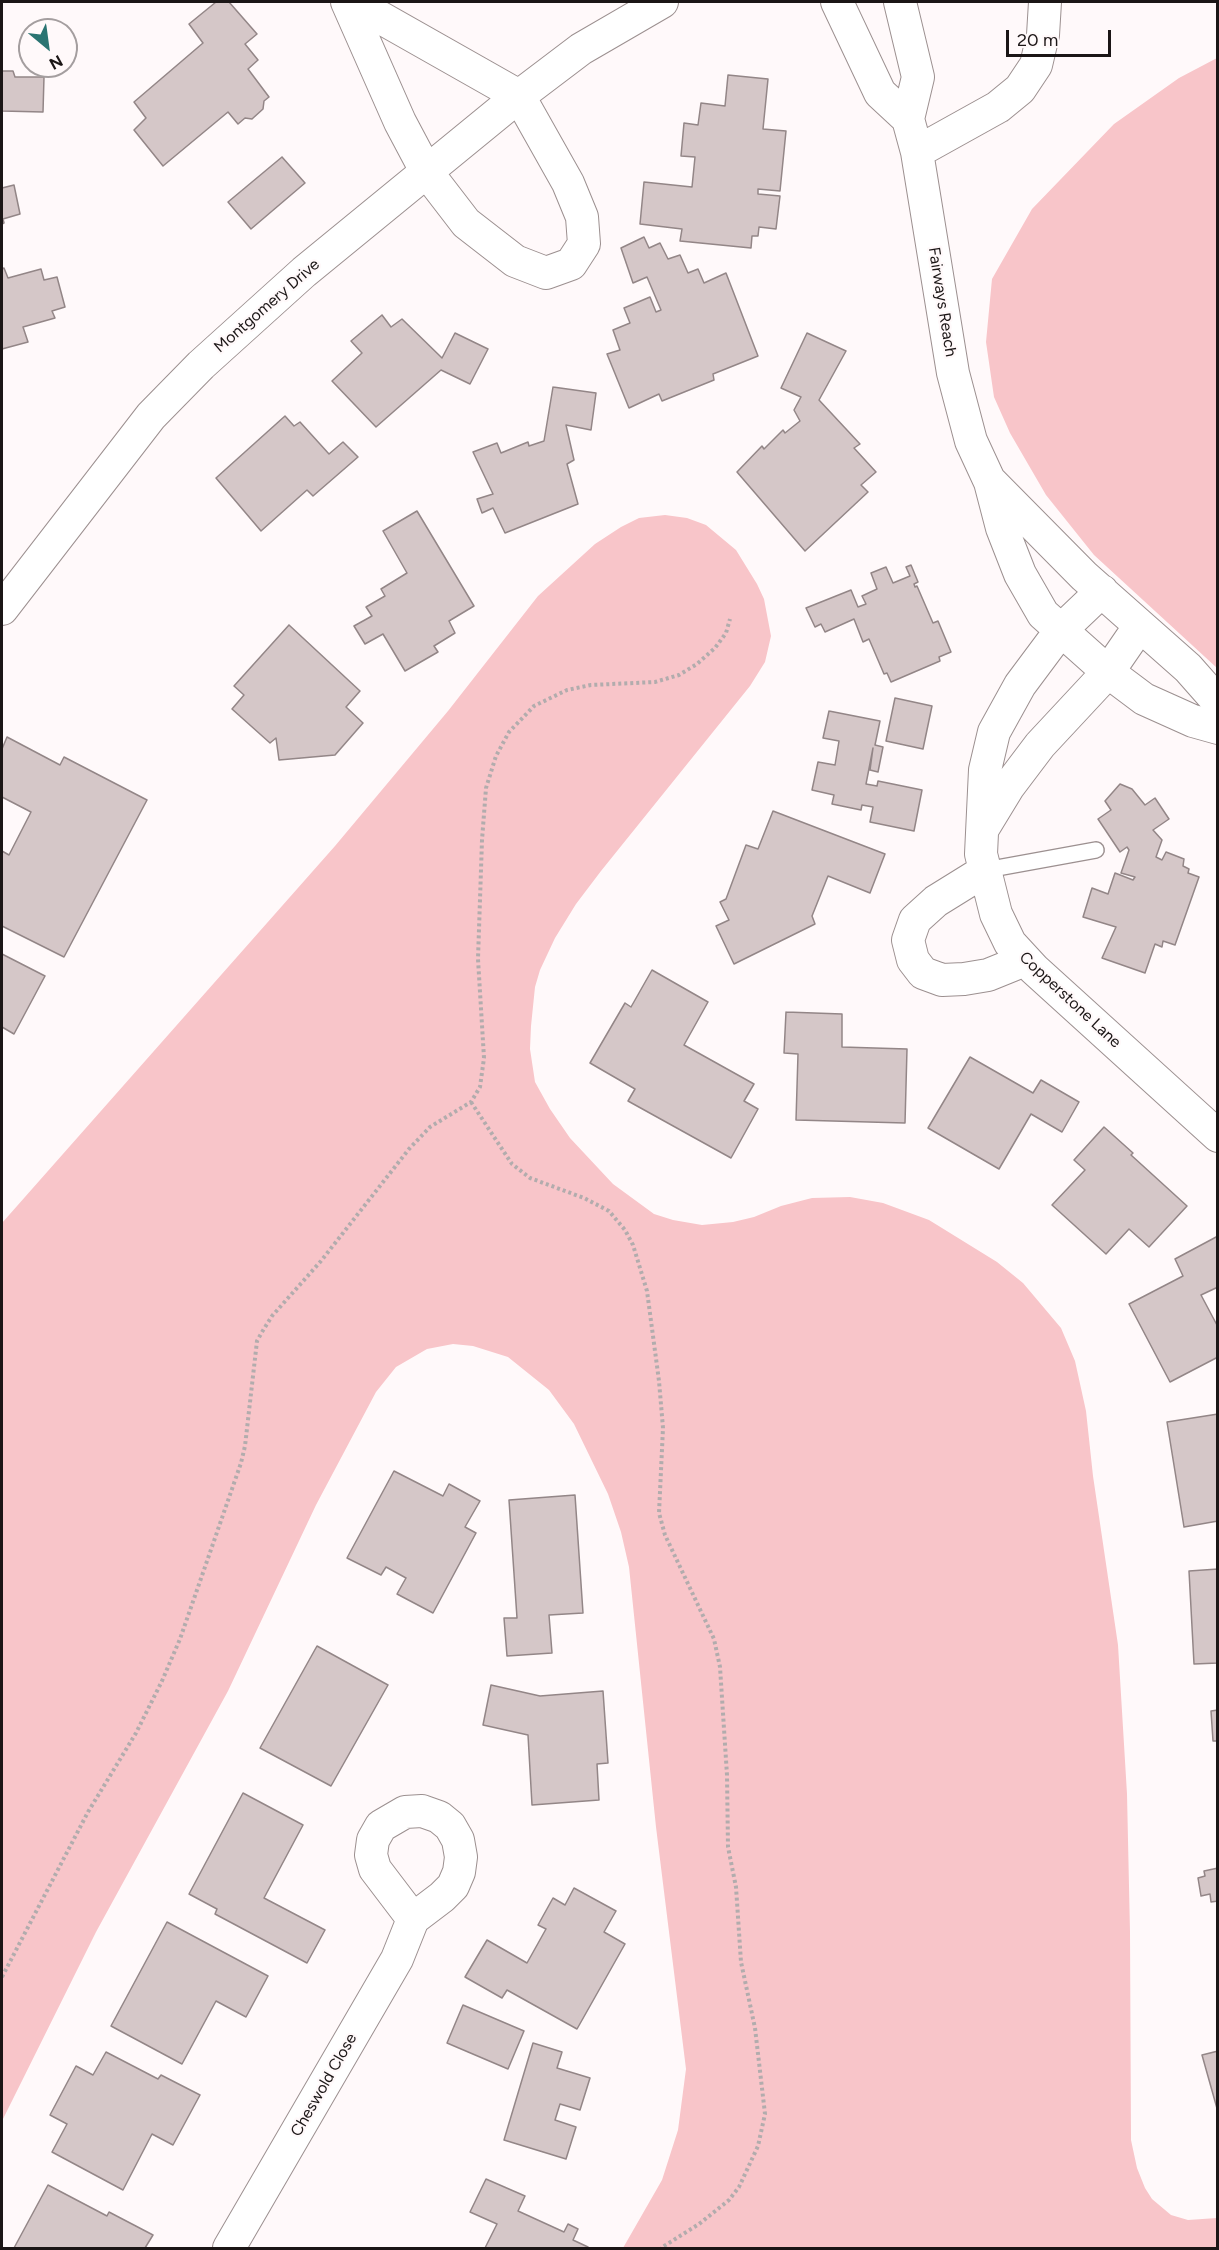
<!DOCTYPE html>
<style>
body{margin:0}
#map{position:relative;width:1219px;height:2250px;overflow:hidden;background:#fff9fa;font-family:Figtree,sans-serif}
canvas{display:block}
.frame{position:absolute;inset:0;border:3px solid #1b1616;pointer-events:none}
.north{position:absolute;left:18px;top:18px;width:60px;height:60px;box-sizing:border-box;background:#fff9fa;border:2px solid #a49e9f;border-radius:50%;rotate:151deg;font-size:16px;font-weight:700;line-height:24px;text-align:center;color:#1b1616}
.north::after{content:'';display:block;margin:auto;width:21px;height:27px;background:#2a7472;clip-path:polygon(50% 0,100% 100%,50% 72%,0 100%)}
.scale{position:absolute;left:1006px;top:30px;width:105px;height:27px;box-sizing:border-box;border:3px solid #1b1616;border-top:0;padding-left:8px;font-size:18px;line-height:21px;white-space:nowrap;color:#1b1616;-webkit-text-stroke:4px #fff9fa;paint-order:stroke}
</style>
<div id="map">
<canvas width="1219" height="2250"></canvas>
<div class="frame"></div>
<div class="north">N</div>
<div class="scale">20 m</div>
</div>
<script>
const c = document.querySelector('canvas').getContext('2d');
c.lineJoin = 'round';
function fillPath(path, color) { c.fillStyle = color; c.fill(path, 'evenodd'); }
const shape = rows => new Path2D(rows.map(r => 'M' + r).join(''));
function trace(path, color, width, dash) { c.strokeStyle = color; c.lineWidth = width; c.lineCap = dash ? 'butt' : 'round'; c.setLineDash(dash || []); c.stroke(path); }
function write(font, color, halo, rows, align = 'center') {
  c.font = font + ' Figtree,sans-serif'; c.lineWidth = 4.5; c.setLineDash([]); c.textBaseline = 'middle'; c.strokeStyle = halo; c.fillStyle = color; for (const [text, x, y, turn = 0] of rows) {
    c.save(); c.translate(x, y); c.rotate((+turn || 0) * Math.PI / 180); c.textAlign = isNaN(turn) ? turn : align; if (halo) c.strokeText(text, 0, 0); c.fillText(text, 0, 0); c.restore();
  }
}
fillPath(shape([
 [1217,58,1217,668,1094,555,1046,495,1010,433,994,397,986,342,992,279,1032,209,1114,124,1179,78],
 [665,515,687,518,706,525,736,550,757,584,764,599,771,636,765,662,750,686,601,871,576,904,555,938,540,970,535,987,531,1026,530,1049,535,1082,550,1109,570,1138,613,1184,654,1214,673,1220,702,1225,733,1222,754,1217,781,1206,812,1198,850,1197,883,1203,929,1220,997,1262,1023,1283,1061,1328,1075,1361,1086,1411,1093,1476,1118,1645,1127,1794,1130,1932,1131,2140,1137,2168,1145,2188,1152,2199,1171,2215,1188,2220,1217,2218,1217,2248,623,2248,662,2180,678,2130,686,2069,656,1827,629,1567,621,1532,608,1494,574,1424,549,1390,508,1357,473,1346,453,1344,427,1349,396,1367,376,1392,316,1505,228,1691,96,1932,2,2121,2,1223,335,846,448,711,538,596,595,544,621,527,639,518]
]), '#f8c5c9');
const building = shape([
 [216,2,229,2,257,34,245,44,258,60,248,69,269,97,264,101,263,109,252,119,245,118,238,124,228,112,163,166,134,130,146,118,134,102,203,43,189,24,216,2],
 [2,71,13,71,15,77,44,77,43,112,2,111,2,71],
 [728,75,768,79,763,129,786,131,780,191,758,189,758,194,780,196,776,229,759,227,758,236,752,236,751,248,680,241,682,229,640,224,644,182,692,187,695,157,681,156,684,123,698,125,701,103,725,106,728,75],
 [282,157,305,183,251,229,228,202,282,157],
 [14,185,20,214,3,219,4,223,2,224,2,188,14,185],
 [644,237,649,248,660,243,668,259,680,255,688,273,698,269,704,283,726,273,758,356,713,374,714,380,662,401,659,394,629,408,607,354,620,350,613,330,630,323,624,308,650,297,656,312,661,310,647,277,633,283,621,248,644,237],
 [4,268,8,278,41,269,44,280,57,277,65,307,52,311,55,318,23,327,28,342,2,349,2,269,4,268],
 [382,315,391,327,402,319,442,358,455,333,488,349,470,384,441,370,376,427,332,381,362,353,351,341,382,315],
 [807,333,846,351,819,400,860,444,854,448,876,472,861,485,868,492,805,551,737,472,762,446,764,449,783,430,785,433,800,421,794,410,801,397,781,388,807,333],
 [553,387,596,393,591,430,566,425,574,460,567,464,578,504,505,533,493,508,482,513,477,499,493,494,473,452,497,443,501,453,528,442,529,446,544,441,553,387],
 [285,416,294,426,300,422,329,454,343,442,358,457,313,496,307,490,261,531,216,478,285,416],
 [417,511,474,606,449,621,455,633,434,646,438,652,405,671,383,634,365,644,354,626,372,616,366,607,385,596,381,589,407,573,383,531,417,511],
 [911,565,918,582,914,584,915,587,917,586,933,623,938,621,951,652,939,657,940,661,891,682,887,673,884,674,869,639,863,642,854,619,825,632,821,624,815,627,806,608,851,590,858,607,866,604,862,596,877,589,871,573,886,567,893,583,910,576,906,567,911,565],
 [289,625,360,691,346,707,363,723,335,755,279,760,276,738,270,743,232,709,244,695,234,686,289,625],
 [895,698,932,706,923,749,886,741,895,698],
 [829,711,880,721,875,745,883,747,878,772,870,770,873,748,866,784,877,786,878,781,922,790,914,831,870,822,873,807,862,805,861,810,832,804,834,795,812,790,818,762,835,765,839,741,823,738,829,711],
 [7,737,60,765,64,757,147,800,64,957,2,926,2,851,9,855,31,812,2,797,2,749,7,737],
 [1120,784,1132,789,1145,805,1155,798,1169,819,1153,830,1162,840,1156,857,1162,860,1166,852,1184,859,1183,866,1189,869,1188,873,1199,877,1175,945,1163,941,1162,947,1155,944,1145,973,1102,958,1116,927,1083,917,1092,888,1108,894,1115,873,1133,880,1135,877,1121,873,1129,850,1127,847,1120,852,1098,819,1111,810,1105,801,1120,784],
 [773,811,885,854,870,893,828,876,812,916,815,924,734,964,716,926,729,920,720,902,726,899,746,845,758,849,773,811],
 [2,954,45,976,14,1034,2,1027,2,954],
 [652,970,708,1002,684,1045,754,1084,744,1101,758,1109,731,1158,628,1101,635,1089,590,1063,625,1003,631,1007,652,970],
 [786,1012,842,1014,842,1047,907,1049,905,1123,796,1120,798,1054,784,1053,786,1012],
 [970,1057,1033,1093,1041,1080,1079,1102,1062,1132,1031,1114,999,1169,928,1128,970,1057],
 [1104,1127,1133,1153,1131,1155,1187,1206,1149,1247,1129,1229,1106,1254,1052,1205,1085,1170,1074,1160,1104,1127],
 [1218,1236,1218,1287,1201,1295,1218,1327,1218,1357,1170,1382,1129,1304,1183,1276,1175,1259,1218,1236],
 [1218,1414,1218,1521,1184,1527,1167,1422,1218,1414],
 [394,1471,443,1496,449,1484,480,1501,465,1527,476,1533,433,1613,397,1594,406,1578,386,1567,381,1575,347,1558,394,1471],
 [575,1495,583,1613,549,1615,552,1653,507,1656,504,1618,517,1618,509,1500,575,1495],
 [1218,1569,1218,1663,1194,1664,1189,1571,1218,1569],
 [317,1646,388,1685,331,1786,260,1748,317,1646],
 [491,1685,540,1696,603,1691,608,1763,597,1764,599,1800,532,1805,528,1735,483,1725,491,1685],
 [1218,1710,1218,1741,1213,1741,1211,1711,1218,1710],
 [243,1793,303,1825,264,1898,325,1930,307,1963,215,1914,217,1909,189,1894,243,1793],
 [1218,1868,1218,1901,1211,1902,1210,1894,1201,1896,1198,1878,1205,1876,1204,1871,1218,1868],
 [574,1888,616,1911,604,1932,625,1944,577,2029,507,1990,502,1998,465,1977,487,1940,527,1963,546,1929,538,1925,553,1898,565,1905,574,1888],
 [167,1922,268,1976,246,2017,216,2001,182,2064,111,2026,167,1922],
 [463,2005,524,2031,508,2069,447,2043,463,2005],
 [533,2043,562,2052,557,2068,590,2078,580,2110,560,2104,555,2120,576,2127,566,2159,504,2140,533,2043],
 [1218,2051,1218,2112,1202,2055,1218,2051],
 [106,2052,158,2079,161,2075,200,2095,173,2145,152,2134,123,2190,52,2152,67,2124,50,2115,76,2066,93,2075,106,2052],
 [486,2179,525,2196,518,2211,564,2232,568,2224,578,2229,573,2240,588,2247,587,2248,485,2248,497,2224,470,2212,486,2179],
 [48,2185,107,2216,109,2212,153,2235,145,2248,14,2248,48,2185]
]);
fillPath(building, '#d5c7c8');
trace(building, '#938687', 1.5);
const service = shape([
 [986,870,1096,850]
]);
const minor = shape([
 [347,2,400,122,426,171,466,223,515,261,546,273,571,264,584,244,582,217,568,183,519,96,353,2],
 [837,2,880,93,908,119],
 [900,2,918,77,908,119,917,152,953,373,971,441,990,482,1002,528,1020,574,1043,614,1108,672,1144,699,1193,721,1218,728],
 [917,152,998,107,1020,89,1036,65,1043,35,1045,2],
 [991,482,1084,576,1188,668,1218,702],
 [1102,591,1061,630,1020,685,994,732,985,770,981,854,996,914,1010,943,1034,969,1218,1136],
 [2,609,151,416,201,365,304,272,519,96,581,49,662,2],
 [984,827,1009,786,1040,745,1108,672,1139,627],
 [986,870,936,901,915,920,908,940,913,960,923,973,942,980,964,979,988,975,1025,960],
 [422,1811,439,1817,450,1826,458,1840,461,1857,459,1872,453,1886,442,1897,413,1919,375,1869,371,1855,373,1840,381,1826,405,1812,422,1811],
 [229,2248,397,1959,413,1919]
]);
trace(service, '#9c9090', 18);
trace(minor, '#9c9090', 34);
trace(shape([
 [471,1102,512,1164,530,1178,584,1198,609,1211,625,1230,633,1245,647,1291,659,1381,663,1428,659,1513,665,1535,714,1639,720,1667,727,1775,728,1847,736,1887,741,1962,755,2028,765,2114,758,2146,739,2187,729,2200,699,2224,661,2248],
 [2,1977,88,1812,136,1733,162,1681,180,1639,241,1463,245,1446,257,1341,262,1332,272,1316,321,1261,409,1149,430,1127,471,1102,480,1087,484,1058,478,959,482,840,486,788,496,756,509,732,534,706,567,690,591,685,655,682,679,675,697,664,715,648,726,633,730,619]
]), '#b2acad', 4, [3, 3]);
trace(service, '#fff', 15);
trace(minor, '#fff', 32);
write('16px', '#1b1616', '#fff9fa', [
 ["Fairways Reach",942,302,81],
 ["Montgomery Drive",267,306,-41],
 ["Copperstone Lane",1070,1000,43],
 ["Cheswold Close",324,2085,-60]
]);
</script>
